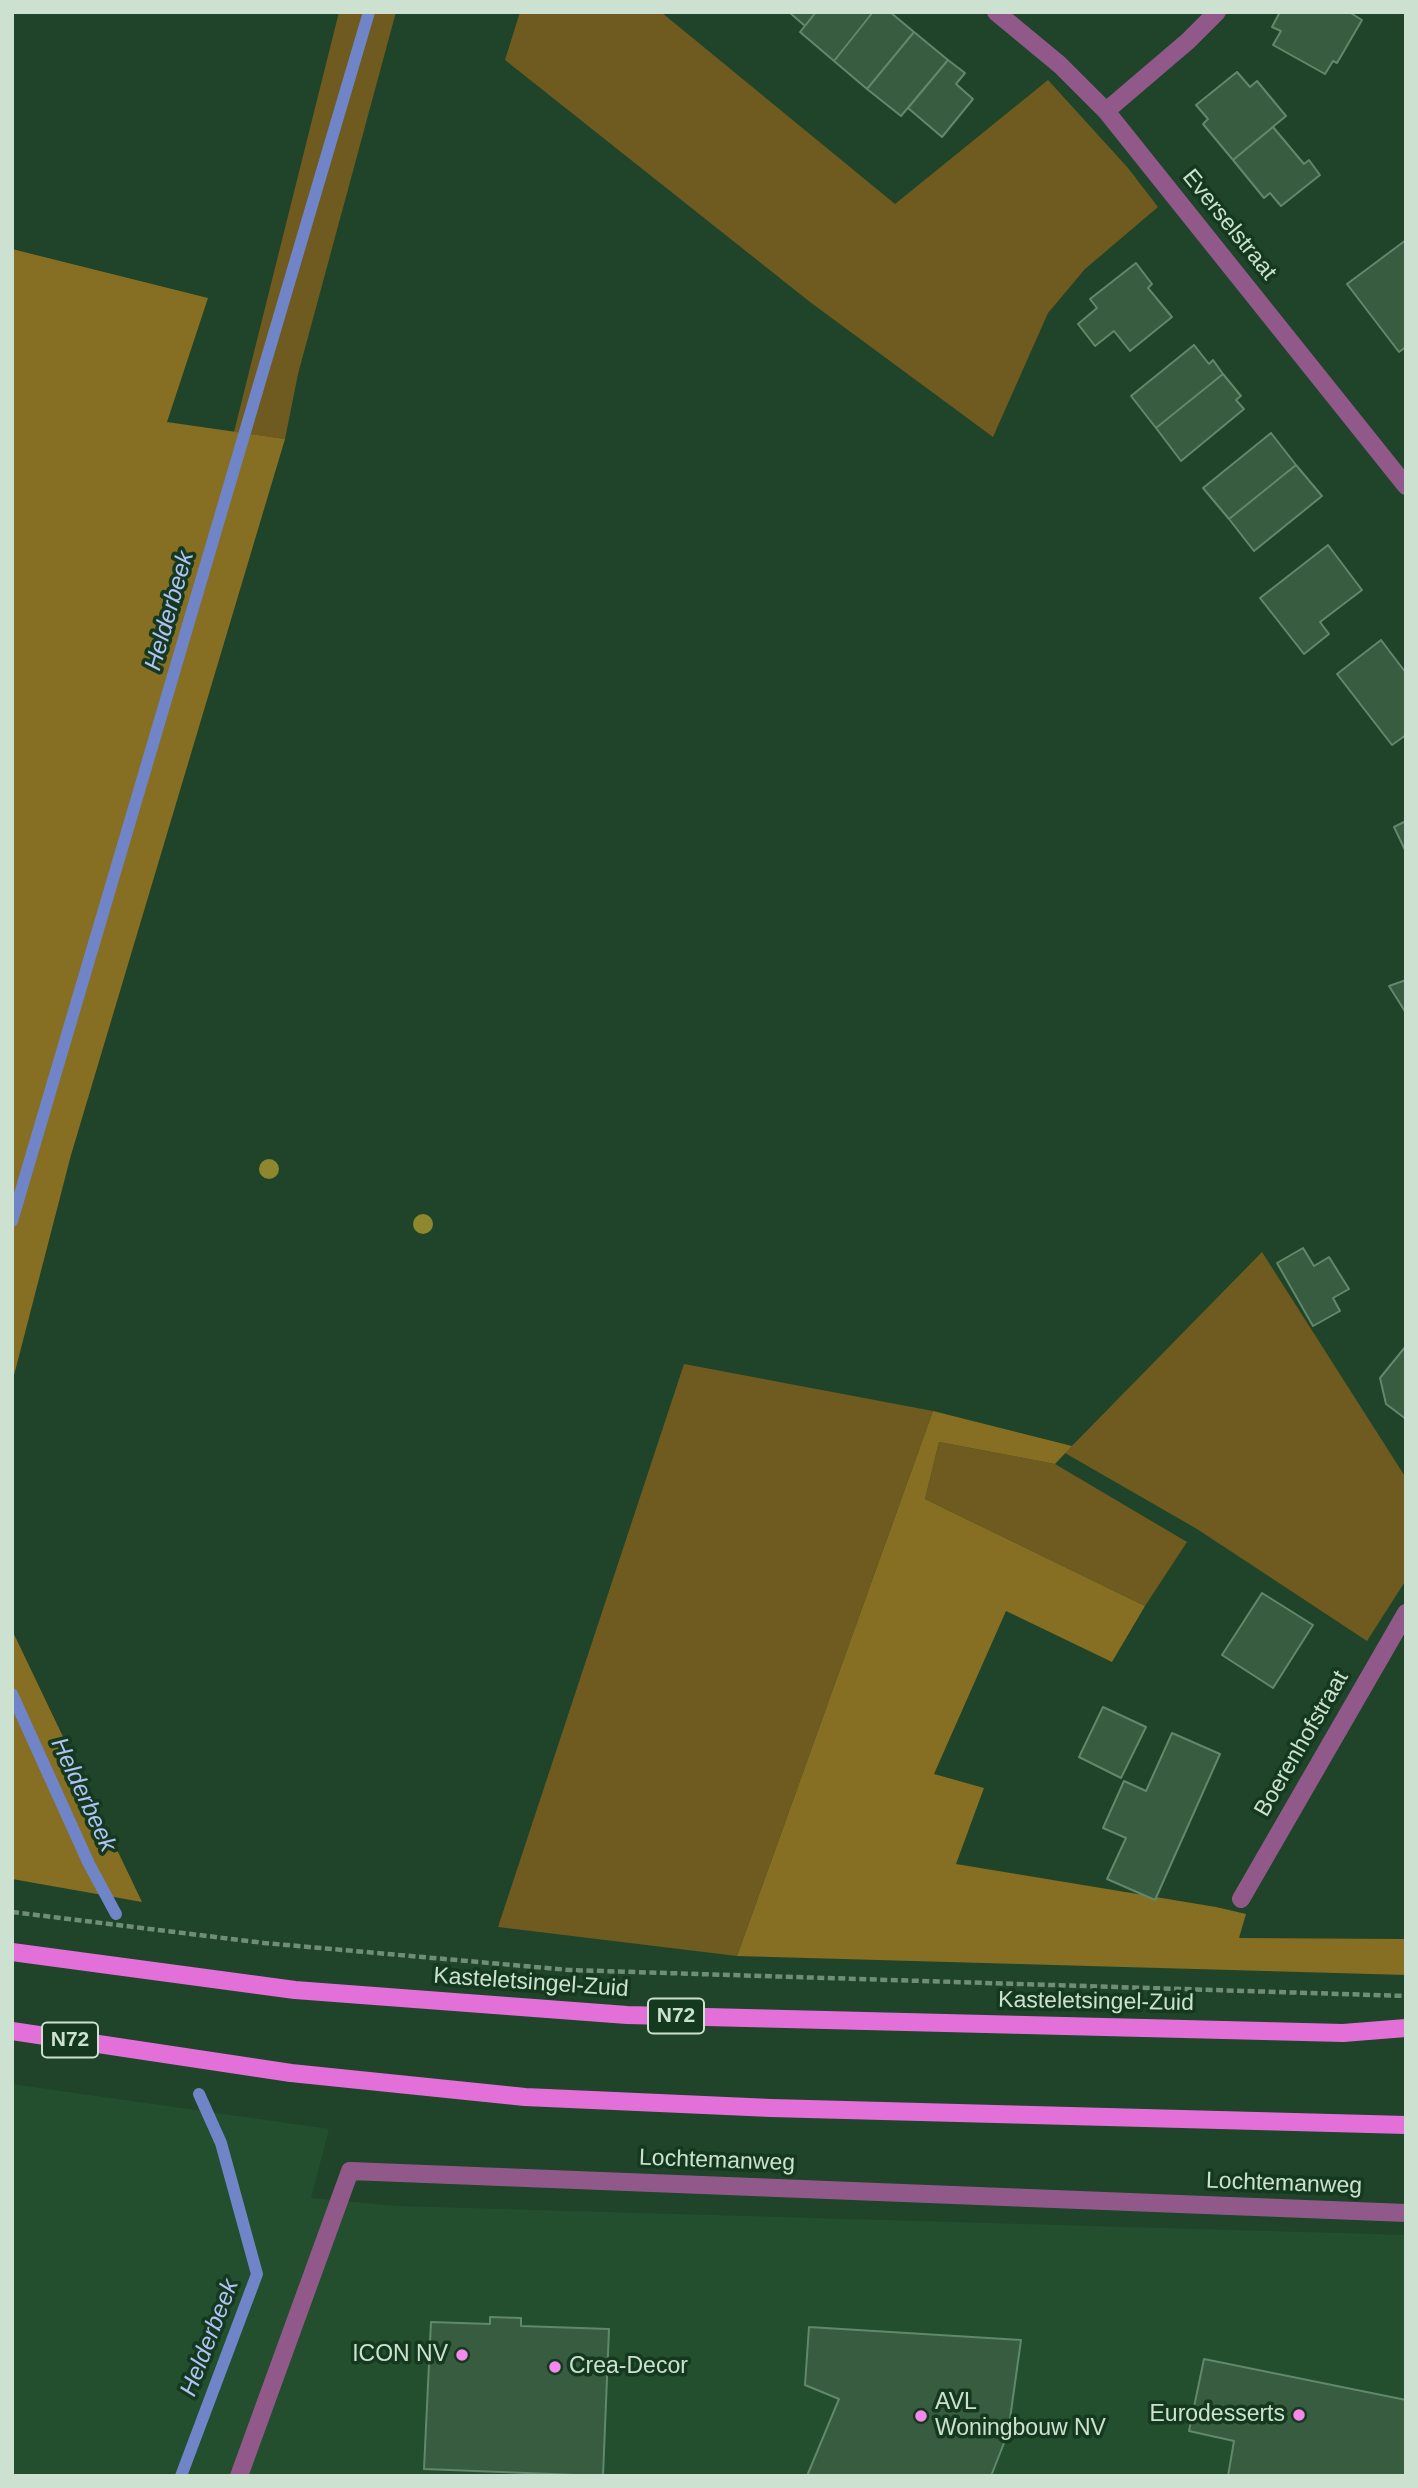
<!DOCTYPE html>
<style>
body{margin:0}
#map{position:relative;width:1418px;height:2488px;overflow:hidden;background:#1f4429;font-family:Helvetica,sans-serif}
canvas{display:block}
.frame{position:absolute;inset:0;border:14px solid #cce1d0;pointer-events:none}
</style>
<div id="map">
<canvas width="1418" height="2488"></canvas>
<div class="frame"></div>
</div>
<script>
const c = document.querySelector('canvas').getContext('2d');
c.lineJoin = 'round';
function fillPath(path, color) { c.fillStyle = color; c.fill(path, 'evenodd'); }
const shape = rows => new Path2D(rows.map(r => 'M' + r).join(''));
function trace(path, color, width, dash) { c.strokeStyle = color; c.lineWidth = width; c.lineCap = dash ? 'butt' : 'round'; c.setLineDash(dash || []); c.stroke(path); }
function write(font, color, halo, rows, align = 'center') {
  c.font = font + ' Helvetica,sans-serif'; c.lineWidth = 7; c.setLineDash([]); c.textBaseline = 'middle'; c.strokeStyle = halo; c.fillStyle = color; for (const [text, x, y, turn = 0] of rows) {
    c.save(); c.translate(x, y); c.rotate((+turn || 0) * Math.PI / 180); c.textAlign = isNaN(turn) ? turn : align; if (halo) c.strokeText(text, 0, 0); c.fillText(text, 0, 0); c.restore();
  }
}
fillPath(shape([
 [12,2084,329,2129,311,2198,398,2206,1406,2235,1406,2476,12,2476]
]), '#234f2f');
fillPath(shape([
 [339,12,396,12,298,374,285,439,234,432],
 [520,12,661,12,895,204,1048,80,1128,168,1158,207,1085,269,1048,313,993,437,810,302,505,60],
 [1262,1252,1406,1478,1406,1580,1367,1641,1197,1529,1065,1453],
 [684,1364,933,1411,737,1956,498,1927],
 [939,1442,1055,1464,1187,1542,1145,1606,925,1499]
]), '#6f5b1f');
fillPath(shape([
 [12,249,208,298,167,422,285,439,71,1155,12,1383],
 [933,1411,1072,1446,1055,1464,939,1442,925,1499,1145,1606,1112,1662,1006,1611,934,1774,984,1788,956,1864,1216,1907,1246,1914,1239,1938,1406,1939,1406,1975,737,1956],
 [12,1630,142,1902,12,1879]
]), '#866e22');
trace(shape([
 [12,1221,369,12],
 [12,1694,89,1864,116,1914],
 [181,2476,257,2274,221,2143,199,2094]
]), '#7085c8', 12);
const building = shape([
 [789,12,816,12,805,26,789,12],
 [816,12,873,12,834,61,800,32,816,12],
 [873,12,890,12,914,32,867,89,834,61,873,12],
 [1280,12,1349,12,1362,20,1337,63,1333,61,1325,74,1273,45,1281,31,1272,27,1280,12],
 [914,32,948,60,901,116,867,89,914,32],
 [948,60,965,73,956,84,973,99,942,137,908,108,948,60],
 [1237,72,1250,87,1257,81,1286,116,1233,160,1203,124,1208,119,1196,105,1237,72],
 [1273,127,1304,164,1309,160,1320,175,1281,206,1270,193,1264,198,1233,160,1273,127],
 [1406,240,1406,347,1399,352,1347,284,1406,240],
 [1136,263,1152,284,1148,288,1172,317,1130,351,1114,331,1095,346,1078,324,1097,308,1090,299,1136,263],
 [1194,345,1209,364,1213,360,1223,374,1156,428,1131,396,1194,345],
 [1223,374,1241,396,1236,400,1244,409,1181,461,1156,428,1223,374],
 [1271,433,1296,465,1229,519,1203,488,1271,433],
 [1296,465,1322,496,1254,551,1229,519,1296,465],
 [1328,545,1362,590,1320,622,1329,634,1304,654,1260,598,1328,545],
 [1381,640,1406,673,1406,735,1392,745,1337,674,1381,640],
 [1406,821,1406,852,1394,827,1406,821],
 [1406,980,1406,1013,1389,986,1406,980],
 [1303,1248,1314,1266,1329,1257,1349,1289,1333,1298,1340,1311,1313,1326,1277,1263,1303,1248],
 [1406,1346,1406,1419,1386,1404,1380,1378,1406,1346],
 [1262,1593,1313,1625,1273,1688,1222,1655,1262,1593],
 [1103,1707,1146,1727,1121,1778,1079,1757,1103,1707],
 [1172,1733,1220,1754,1155,1900,1107,1879,1126,1838,1103,1828,1124,1781,1146,1791,1172,1733],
 [490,2317,521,2318,521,2326,609,2329,603,2476,424,2469,431,2322,490,2324,490,2317],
 [809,2327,1021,2340,1008,2433,991,2476,807,2476,839,2399,805,2385,809,2327],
 [1204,2359,1406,2400,1406,2476,1228,2476,1234,2441,1189,2431,1204,2359]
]);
fillPath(building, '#375c40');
trace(building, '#61886a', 2);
trace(shape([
 [12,1912,264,1943,569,1970,1406,1996]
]), '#708e77', 4.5, [7, 3.5]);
trace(shape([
 [996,12,1060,65,1106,111,1406,486],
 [1106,111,1188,41,1217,12],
 [1241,1899,1406,1613],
 [239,2476,350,2171,1406,2213]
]), '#91598a', 18);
trace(shape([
 [12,1952,295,1990,627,2015,1343,2033,1406,2028],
 [12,2031,291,2073,525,2097,771,2108,1406,2125]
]), '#e370d8', 18);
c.fillStyle = '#8e872e';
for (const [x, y] of [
 [269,1169],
 [423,1224]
]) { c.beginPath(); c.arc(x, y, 10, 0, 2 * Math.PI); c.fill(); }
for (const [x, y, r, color] of [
 [462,2355,7,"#f788ec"],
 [555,2367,7,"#f788ec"],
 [1299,2415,7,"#f788ec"],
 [921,2416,7,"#f788ec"]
]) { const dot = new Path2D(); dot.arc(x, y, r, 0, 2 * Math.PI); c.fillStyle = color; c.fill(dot); trace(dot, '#14391f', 2.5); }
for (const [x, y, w] of [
 [676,2016,56],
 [70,2040,56]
]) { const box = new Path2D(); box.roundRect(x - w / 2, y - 17.5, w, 35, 5); c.fillStyle = '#14391f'; c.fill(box); trace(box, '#cce1d0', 2); }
write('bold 21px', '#cce1d0', null, [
 ["N72",676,2016],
 ["N72",70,2040]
]);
write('23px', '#cce1d0', '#14391f', [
 ["Everselstraat",1229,225,51],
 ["Boerenhofstraat",1302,1744,-60],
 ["Kasteletsingel-Zuid",531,1983,4],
 ["Kasteletsingel-Zuid",1096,2002,1],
 ["Lochtemanweg",717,2161,2],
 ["Lochtemanweg",1284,2184,2]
]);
write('23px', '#cce1d0', '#14391f', [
 ["ICON NV",448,2355],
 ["Crea-Decor",569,2367,"left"],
 ["AVL",935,2403,"left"],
 ["Woningbouw NV",935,2429,"left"],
 ["Eurodesserts",1285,2415]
], 'right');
write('italic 24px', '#b1c2f6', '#14391f', [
 ["Helderbeek",170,611,-74],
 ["Helderbeek",83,1795,65],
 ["Helderbeek",210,2338,-69]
]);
</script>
